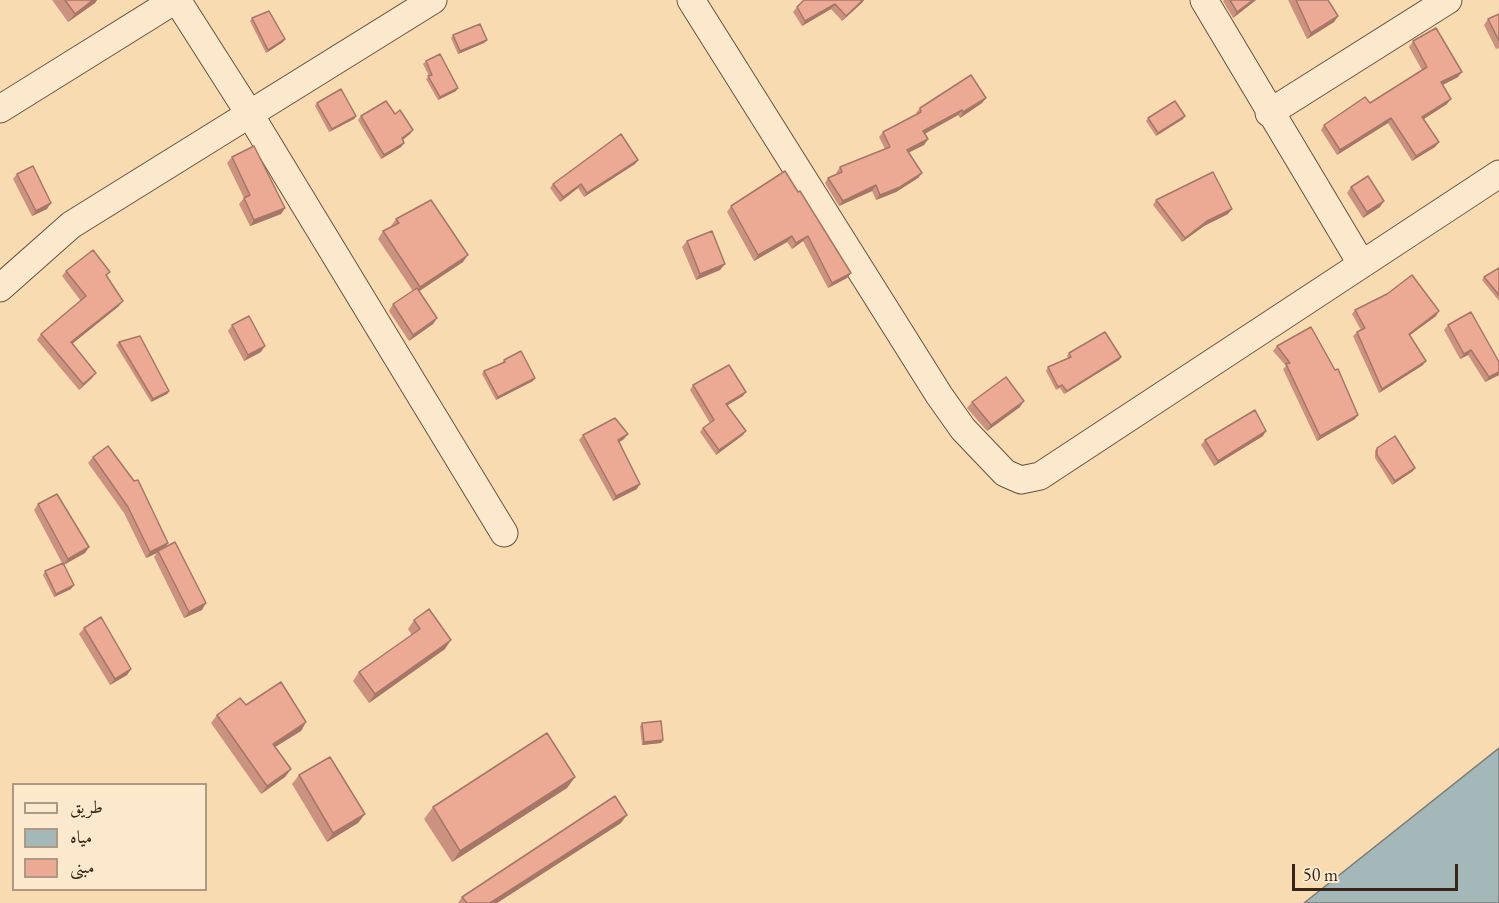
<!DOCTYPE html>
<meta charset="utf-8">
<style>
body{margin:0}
#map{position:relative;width:1499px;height:903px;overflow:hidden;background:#f9dbb2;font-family:"EB Garamond",Amiri,serif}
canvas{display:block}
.legend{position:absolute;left:12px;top:783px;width:195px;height:108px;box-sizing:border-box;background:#fbe8cd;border:2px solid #ad9a85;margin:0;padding:8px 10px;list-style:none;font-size:18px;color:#382519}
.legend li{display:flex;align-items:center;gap:12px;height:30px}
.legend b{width:30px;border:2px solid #ad9a85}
.scale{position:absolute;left:1292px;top:864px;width:166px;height:27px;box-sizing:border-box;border:3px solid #382519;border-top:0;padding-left:8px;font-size:18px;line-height:21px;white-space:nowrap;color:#382519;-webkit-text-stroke:4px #fbe8cd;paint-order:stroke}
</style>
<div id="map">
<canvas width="1499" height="903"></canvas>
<ul class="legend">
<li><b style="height:8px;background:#fbe8cd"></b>طريق</li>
<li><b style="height:16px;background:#a4b8b9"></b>مياه</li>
<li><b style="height:16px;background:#ecaa94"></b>مبنى</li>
</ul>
<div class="scale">50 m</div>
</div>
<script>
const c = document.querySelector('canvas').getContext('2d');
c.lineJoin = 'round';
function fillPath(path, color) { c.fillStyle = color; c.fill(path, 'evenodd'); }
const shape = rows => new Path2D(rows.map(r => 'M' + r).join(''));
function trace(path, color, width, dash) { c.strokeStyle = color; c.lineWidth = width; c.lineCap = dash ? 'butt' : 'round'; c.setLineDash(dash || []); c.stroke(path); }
const water = shape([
 [1499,748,1499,903,1304,903,1499,748]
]);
fillPath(water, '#a4b8b9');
trace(water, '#797d79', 1.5);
const minor = shape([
 [177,0,249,113,504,533],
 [691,0,939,395,963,429,1005,473,1021,480,1040,476,1499,174],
 [1204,0,1361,263],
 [0,109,175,0],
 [1269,113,1448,0],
 [0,288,71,225,433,0]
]);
trace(minor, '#68523f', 29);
trace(minor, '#fbe8cd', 27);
fillPath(shape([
 [52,0,97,0,95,3,68,22],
 [804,0,864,0,842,21,831,9,802,26,793,12,797,7],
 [1224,0,1256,0,1233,18,1223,1],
 [1288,0,1328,0,1338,16,1334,22,1307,39],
 [1499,14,1499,48,1496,49,1484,25,1488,19],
 [252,18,285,39,283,42,266,53,250,21],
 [453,35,487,40,484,43,458,54,451,38],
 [1413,41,1458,77,1442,85,1447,104,1424,119,1439,142,1435,147,1412,161,1388,123,1337,155,1321,130,1324,125,1370,103,1422,70,1409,47],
 [426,61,456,91,438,100,426,79,429,76,423,64],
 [986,98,982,103,960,118,958,115,925,134,928,139,924,145,909,152,922,173,918,178,896,192,876,200,872,191,839,206,825,183,828,178,837,174,836,173,840,167,885,149,879,137,883,132,917,114,916,113,920,108],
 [317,103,356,116,354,119,329,132,315,106],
 [395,114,413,130,410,134,403,140,404,143,401,147,381,159,358,120,361,116],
 [1148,118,1183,119,1156,136,1146,121],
 [232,157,285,208,281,214,250,226,239,204,244,198,227,163],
 [638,160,635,164,584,197,578,188,560,202,550,188,553,184],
 [785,171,851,273,847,278,828,288,803,241,792,249,787,242,754,261,727,212,731,206],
 [17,174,47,209,32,216,13,179],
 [1351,187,1380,207,1363,218,1347,193],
 [1156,200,1228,214,1204,226,1182,242,1153,205],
 [396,219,463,262,419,291,437,318,433,324,409,341,389,311,393,304,413,291,378,239,383,231,391,227,391,226],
 [687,241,725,264,720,270,696,280,682,247],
 [1499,268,1499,301,1482,280,1484,277],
 [66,271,107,276,119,306,72,344,92,378,79,390,37,340,41,334,81,301,62,276],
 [1355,310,1436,316,1410,335,1423,365,1379,393,1353,336,1357,332,1361,330,1352,314],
 [232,325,261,352,244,361,228,331],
 [1448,325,1499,362,1499,375,1485,382,1468,355,1460,359,1444,330],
 [119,342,169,391,167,394,151,402,116,345],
 [1277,346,1355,419,1317,441,1283,369,1286,366,1273,351],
 [1069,353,1121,357,1119,360,1064,394,1060,388,1056,390,1046,371,1048,367,1068,358,1067,356],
 [504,360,533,381,496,400,482,374,484,371,502,364,502,363],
 [693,385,743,396,727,405,746,431,743,435,716,455,700,432,703,428,710,423,690,390],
 [972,402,1020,407,987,431,967,408],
 [583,435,624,439,620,442,637,489,613,501,579,440],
 [1263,436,1214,466,1201,445,1205,440],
 [1377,448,1413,471,1392,485,1375,458,1375,451],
 [93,457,168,543,166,547,202,610,184,618,154,557,157,553,146,558,124,513,88,463],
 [38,504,89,547,85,553,64,565,71,589,54,597,43,575,45,571,62,563,34,510],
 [414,620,445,649,369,703,353,681,359,672,412,635,408,629],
 [84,628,131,669,127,675,110,685,79,634],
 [246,705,306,722,301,731,275,747,291,769,285,777,261,794,211,723,217,715],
 [642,723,663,740,661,743,642,745,640,726],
 [299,775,365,814,358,823,327,842,292,784],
 [575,777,567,788,452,862,424,819,433,807],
 [621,823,497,903,458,903,462,897]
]), '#cb927f');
fillPath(shape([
 [93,0,97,0,95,3,68,22,75,14],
 [863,0,864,0,862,3,842,21,846,16],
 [1253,0,1256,0,1233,18,1237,12],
 [835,4,831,9,802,26,805,21],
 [1338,16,1334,22,1307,39,1311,33],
 [285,39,283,42,266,53,268,50],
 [487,40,484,43,458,54,460,51],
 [1462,72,1458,77,1437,88,1441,82],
 [458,88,456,91,438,100,440,97],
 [986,98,982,103,960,118,963,112],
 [1451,99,1447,104,1419,122,1422,117],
 [962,110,958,115,920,136,923,131],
 [356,116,354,119,329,132,332,129],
 [1185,116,1183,119,1156,136,1158,133],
 [1391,118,1388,123,1337,155,1340,150],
 [413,130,410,134,398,143,402,138],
 [928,139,924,145,904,155,907,150],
 [1439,142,1435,147,1412,161,1416,156],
 [404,143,401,147,381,159,384,155],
 [638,160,635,164,584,197,587,193],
 [922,173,918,178,896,192,876,200,880,195],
 [581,184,578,188,560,202,563,197],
 [876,185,872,191,839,206,843,201],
 [1384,201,1380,207,1363,218,1367,212],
 [51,203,47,209,32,216,36,211],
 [285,208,281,214,250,226,254,220],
 [1232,209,1228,214,1204,226,1182,242,1185,238,1207,221],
 [792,236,787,242,754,261,758,255],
 [808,236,803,241,792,249,796,243],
 [468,255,463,262,415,294,420,287],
 [725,264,720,270,696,280,700,274],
 [851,273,847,278,828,288,832,283],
 [123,301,119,306,67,348,71,342],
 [1439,311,1436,316,1406,338,1409,334],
 [437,318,433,324,409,341,413,335],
 [265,346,261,352,244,361,248,355],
 [1471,350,1468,355,1460,359,1464,354],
 [1121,357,1119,360,1064,394,1067,391],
 [1426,361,1423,365,1379,393,1382,389],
 [1499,372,1499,375,1485,382,1489,377],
 [96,373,92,378,79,390,83,384],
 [535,378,533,381,496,400,498,397],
 [169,391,167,394,151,402,153,399],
 [746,392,743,396,723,408,726,404],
 [1024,401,1020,407,987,431,991,425],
 [1358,415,1355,419,1317,441,1320,436],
 [746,431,743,435,716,455,719,450],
 [1266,431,1263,436,1214,466,1218,461],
 [628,434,624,439,615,444,618,440],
 [1415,468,1413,471,1392,485,1395,481],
 [640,484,637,489,613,501,616,496],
 [168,543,164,549,158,551,157,553,146,558,150,552],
 [89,547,85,553,63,565,68,559],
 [74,585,71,589,54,597,56,594],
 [206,603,202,610,184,618,189,612],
 [451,640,445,649,369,703,375,694],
 [131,669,127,675,110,685,115,679],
 [306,722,301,731,267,752,273,744],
 [663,740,661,743,642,745,644,742],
 [291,769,285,777,261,794,267,786],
 [575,777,567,788,452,862,460,851],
 [365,814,358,823,327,842,333,833],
 [627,815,621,823,497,903,490,903]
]), '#a57768');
const building = shape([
 [65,0,93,0,75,14,65,0],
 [804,0,863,0,846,16,835,4,805,21,797,7,804,0],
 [1230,0,1253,0,1237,12,1230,0],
 [1296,0,1328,0,1338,16,1311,33,1296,0],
 [269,11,285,39,268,50,252,18,269,11],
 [1499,14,1499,41,1488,19,1499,14],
 [480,24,487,40,460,51,453,35,480,24],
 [1436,28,1462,72,1441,82,1451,99,1422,117,1439,142,1416,156,1391,118,1340,150,1324,125,1365,97,1370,103,1427,67,1413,41,1436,28],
 [440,54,458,88,440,97,428,76,432,75,426,61,440,54],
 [971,75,986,98,963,112,962,110,923,131,928,139,907,150,922,173,900,187,880,195,876,185,843,201,828,178,842,172,840,167,890,147,883,132,921,112,920,108,971,75],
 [341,89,356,116,332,129,317,103,341,89],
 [386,101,395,114,400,110,413,130,402,138,404,143,384,155,361,116,386,101],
 [1175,101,1185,116,1158,133,1148,118,1175,101],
 [621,134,638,160,587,193,581,184,563,197,553,184,621,134],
 [254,146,285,208,254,220,244,198,250,195,232,157,254,146],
 [33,166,51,203,36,211,17,174,33,166],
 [785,171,798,192,800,191,851,273,832,283,808,236,796,243,792,236,758,255,731,206,785,171],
 [1213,172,1232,209,1207,221,1185,238,1156,200,1213,172],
 [1368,176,1384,201,1367,212,1351,187,1368,176],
 [431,200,468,255,420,287,383,231,399,223,396,219,431,200],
 [712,231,725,264,700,274,687,241,712,231],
 [93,250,110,272,106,275,123,301,71,342,96,373,83,384,41,334,86,296,66,271,93,250],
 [1499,268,1499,295,1484,277,1499,268],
 [1412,275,1439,311,1409,334,1426,361,1382,389,1357,332,1365,328,1355,310,1387,294,1412,275],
 [417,288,437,318,413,335,393,304,417,288],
 [1471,312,1499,362,1499,372,1489,377,1471,350,1464,354,1448,325,1471,312],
 [249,316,265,346,248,355,232,325,249,316],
 [1311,327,1335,370,1338,369,1358,415,1320,436,1286,364,1290,363,1277,346,1311,327],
 [1105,332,1121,357,1067,391,1062,385,1058,387,1048,367,1071,357,1069,353,1105,332],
 [140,336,169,391,153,399,119,342,140,336],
 [521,351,535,378,498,397,484,371,505,362,504,360,521,351],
 [729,365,746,392,726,404,746,431,719,450,703,428,714,420,693,385,729,365],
 [1006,377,1024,401,991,425,972,402,1006,377],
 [1255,410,1266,431,1218,461,1205,440,1255,410],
 [615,418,628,434,618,440,640,484,616,496,583,435,615,418],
 [1395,436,1415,468,1395,481,1377,455,1377,448,1395,436],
 [108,446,134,481,138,480,168,543,150,552,128,507,93,457,108,446],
 [57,494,89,547,68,559,38,504,57,494],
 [175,542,206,603,189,612,158,551,175,542],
 [63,563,74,585,56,594,45,571,63,563],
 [429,609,451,640,375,694,359,672,420,629,414,620,429,609],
 [101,617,131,669,115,679,84,628,101,617],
 [281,682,306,722,273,744,291,769,267,786,217,715,240,698,246,705,281,682],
 [661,721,663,740,644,742,642,723,661,721],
 [547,733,575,777,460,851,433,807,547,733],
 [330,757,365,814,333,833,299,775,330,757],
 [615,796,627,815,490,903,467,903,462,897,615,796]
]);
fillPath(building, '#ecaa94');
trace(building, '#a57768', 1.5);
</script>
